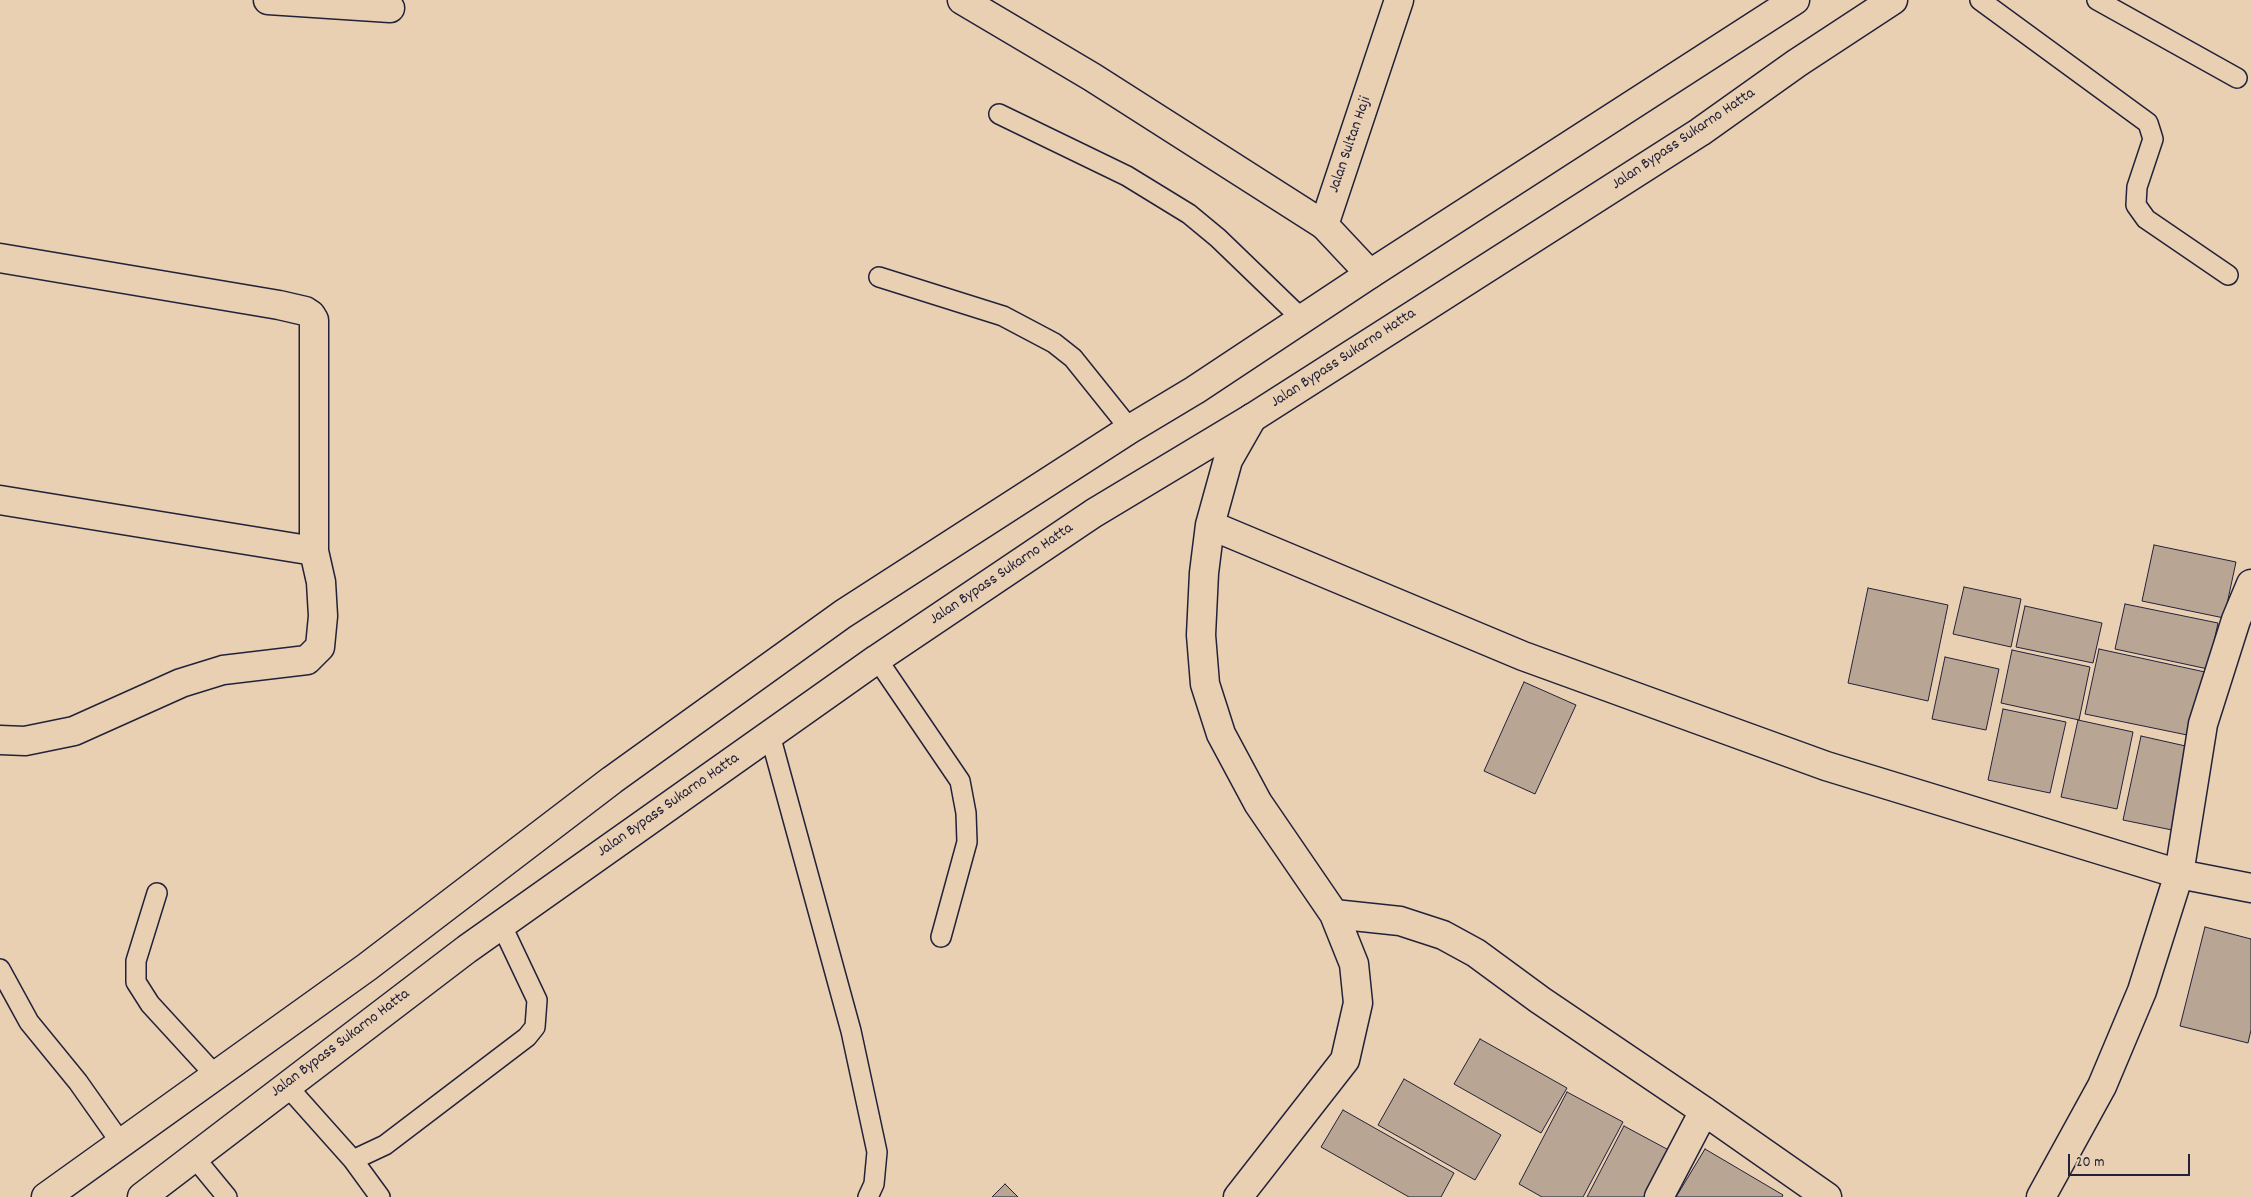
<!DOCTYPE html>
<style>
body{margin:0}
#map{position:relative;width:2251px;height:1197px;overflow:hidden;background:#ead0b2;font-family:Dekko,sans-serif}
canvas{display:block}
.scale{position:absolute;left:2068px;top:1154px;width:122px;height:22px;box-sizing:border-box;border:2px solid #22223b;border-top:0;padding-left:6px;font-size:15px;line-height:18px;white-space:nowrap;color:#22223b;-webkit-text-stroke:4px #ead0b2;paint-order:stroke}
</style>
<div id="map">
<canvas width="2251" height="1197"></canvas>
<div class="scale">20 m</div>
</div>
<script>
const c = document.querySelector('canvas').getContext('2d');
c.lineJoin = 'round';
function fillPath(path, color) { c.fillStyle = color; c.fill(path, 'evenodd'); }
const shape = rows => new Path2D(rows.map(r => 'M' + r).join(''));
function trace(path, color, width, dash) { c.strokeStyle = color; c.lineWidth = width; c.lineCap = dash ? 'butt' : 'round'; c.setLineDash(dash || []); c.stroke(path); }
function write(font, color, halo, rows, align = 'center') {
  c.font = font + ' Dekko,sans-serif'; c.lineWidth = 4.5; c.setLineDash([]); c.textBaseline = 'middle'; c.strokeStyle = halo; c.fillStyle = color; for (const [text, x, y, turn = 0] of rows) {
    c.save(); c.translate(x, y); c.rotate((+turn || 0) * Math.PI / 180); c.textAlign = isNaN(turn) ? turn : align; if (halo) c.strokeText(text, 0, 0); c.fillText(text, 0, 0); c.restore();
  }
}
const building = shape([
 [2154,545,2236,562,2224,618,2142,601,2154,545],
 [1964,587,2021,599,2011,647,1953,634,1964,587],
 [1868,588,1948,605,1928,701,1848,683,1868,588],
 [2125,604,2218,623,2208,669,2115,649,2125,604],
 [2025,606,2102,623,2093,663,2016,647,2025,606],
 [2099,649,2205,672,2192,736,2085,714,2099,649],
 [2012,650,2090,667,2079,720,2001,703,2012,650],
 [1945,657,1999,669,1986,730,1932,719,1945,657],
 [1524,682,1576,705,1535,794,1484,771,1524,682],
 [2003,709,2066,722,2050,793,1988,780,2003,709],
 [2078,720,2133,732,2117,809,2061,797,2078,720],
 [2141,736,2190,747,2172,830,2123,820,2141,736],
 [2205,927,2251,939,2251,1030,2248,1043,2180,1026,2205,927],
 [1480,1039,1567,1088,1541,1133,1454,1084,1480,1039],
 [1404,1079,1501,1135,1475,1180,1378,1125,1404,1079],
 [1567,1092,1623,1122,1583,1197,1542,1197,1519,1184,1567,1092],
 [1343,1110,1454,1173,1441,1197,1409,1197,1321,1147,1343,1110],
 [1624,1126,1678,1155,1655,1197,1587,1197,1624,1126],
 [1705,1149,1783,1195,1782,1197,1676,1197,1705,1149],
 [1005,1184,1018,1197,992,1197,1005,1184]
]);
fillPath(building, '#b8a594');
trace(building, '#22223b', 1);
const lane = shape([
 [1980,0,2148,123,2153,139,2137,187,2136,205,2146,219,2228,275],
 [2097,0,2237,78],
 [999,114,1127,176,1189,214,1218,238,1302,319],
 [879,277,1003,316,1054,343,1073,358,1130,429],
 [877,659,960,781,966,813,967,842,941,937],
 [770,735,851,1031,877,1152,874,1184,868,1197],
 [157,893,136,961,136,982,150,1004,216,1076],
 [0,969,29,1022,78,1082,121,1143],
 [287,1086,353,1160,385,1145,527,1037,535,1027,537,1000,501,924],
 [194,1157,227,1197],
 [353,1160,380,1197]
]);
const street = shape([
 [268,0,390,8],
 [962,0,1092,77,1324,225],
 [0,258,279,305,305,311,311,315,314,320,314,551,321,582,323,616,320,647,307,660,223,670,181,683,74,731,25,741,0,740],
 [0,500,314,551],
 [1210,525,1523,656,1826,766,2179,874,2251,888],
 [1334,914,1400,921,1443,935,1476,953,1540,1000,1704,1111,1827,1197],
 [1238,1197,1345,1060,1358,1003,1354,964,1334,914,1258,803,1221,734,1205,684,1201,635,1204,573,1210,525,1228,460,1252,418],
 [1659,1197,1704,1111],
 [2041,1197,2102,1086,2142,991,2179,874,2203,724,2236,620,2251,584]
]);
const secondary = shape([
 [1370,274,1324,225,1399,0]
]);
const highway = shape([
 [46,1197,367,967,612,780,843,614,1130,429,1195,390,1370,274,1795,0],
 [142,1197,467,949,877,659,1094,513,1252,418,1700,132,1797,63,1893,0]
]);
trace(lane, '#22223b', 22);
trace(street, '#22223b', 31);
trace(secondary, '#22223b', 31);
trace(highway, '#22223b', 31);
trace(lane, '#ead0b2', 19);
trace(street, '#ead0b2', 28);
trace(secondary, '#ead0b2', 28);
trace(highway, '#ead0b2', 28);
write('16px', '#22223b', '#ead0b2', [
 ["Jalan Bypass Sukarno Hatta",1684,140,-34],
 ["Jalan Sultan Haji",1351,145,-71],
 ["Jalan Bypass Sukarno Hatta",1344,359,-33],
 ["Jalan Bypass Sukarno Hatta",1002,575,-34],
 ["Jalan Bypass Sukarno Hatta",669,806,-35],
 ["Jalan Bypass Sukarno Hatta",341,1044,-37]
]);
</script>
